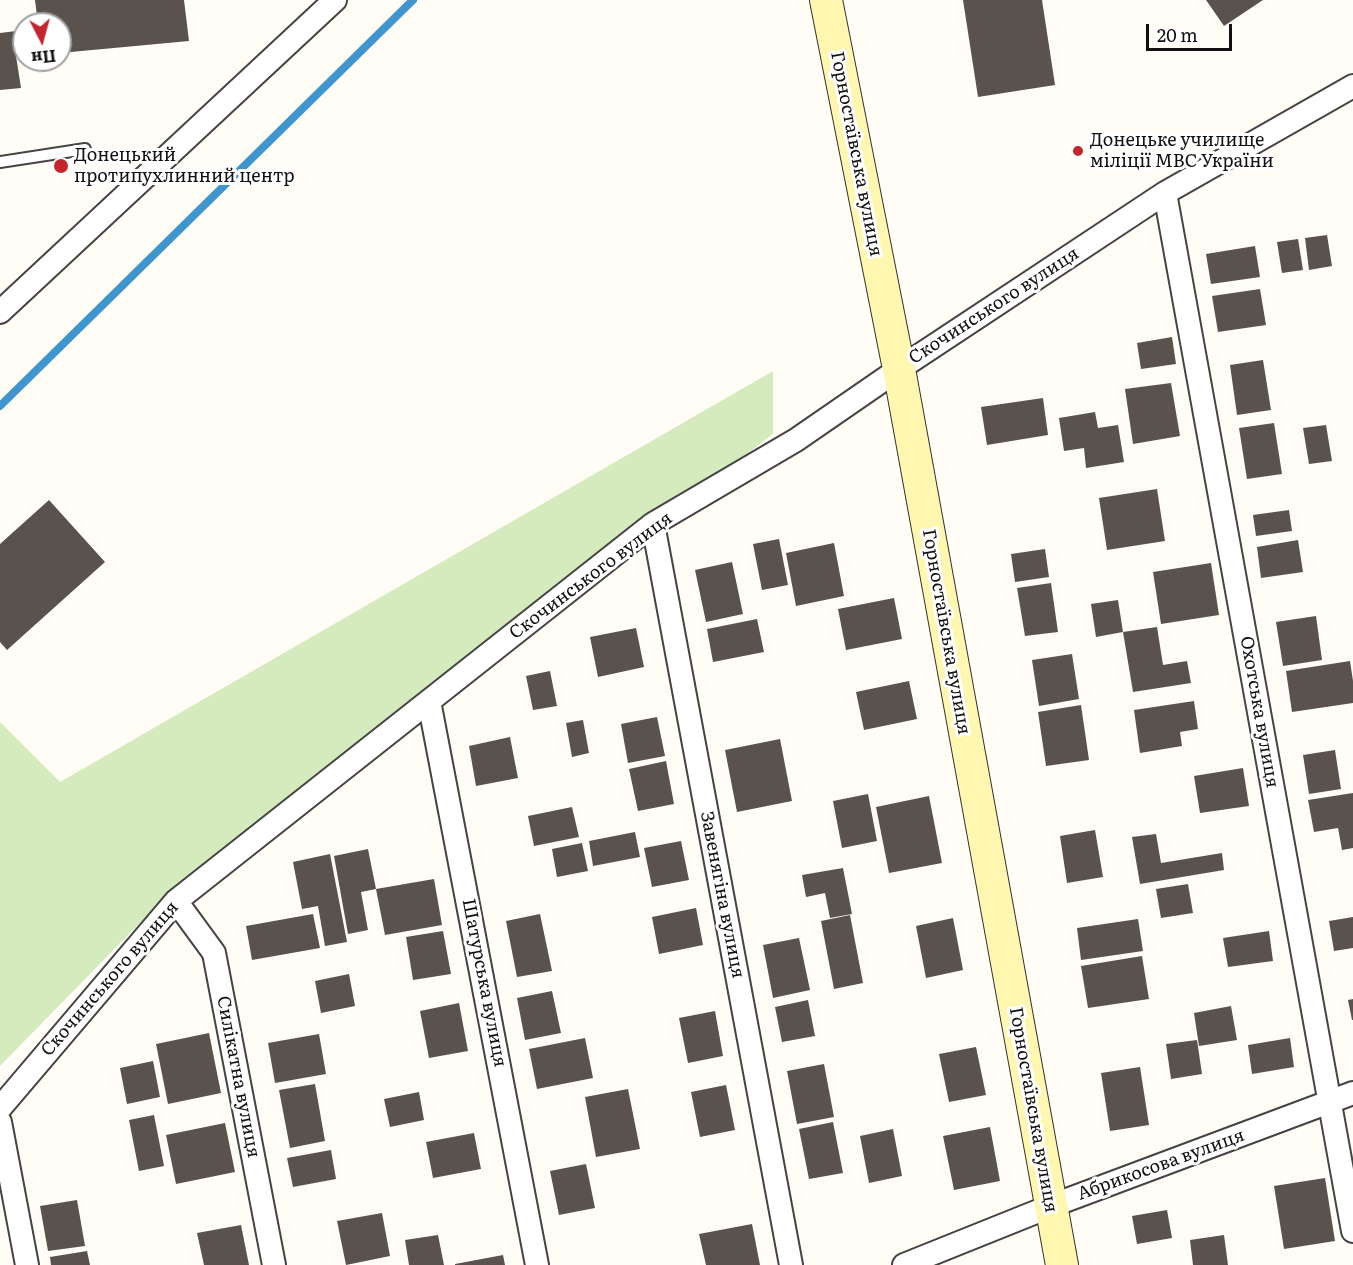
<!DOCTYPE html>
<meta charset="utf-8">
<style>
body{margin:0}
#map{position:relative;width:1353px;height:1265px;overflow:hidden;background:#fffdf5;font-family:Literata,serif}
canvas{display:block}
.north{position:absolute;left:12px;top:12px;width:60px;height:60px;box-sizing:border-box;background:#fff;border:2px solid #a0a0a0;border-radius:50%;rotate:174deg;font-size:16px;font-weight:700;line-height:24px;text-align:center;color:#111}
.north::after{content:'';display:block;margin:auto;width:21px;height:27px;background:#c4262e;clip-path:polygon(50% 0,100% 100%,50% 72%,0 100%)}
.scale{position:absolute;left:1146px;top:24px;width:86px;height:27px;box-sizing:border-box;border:3px solid #111;border-top:0;padding-left:8px;font-size:18px;line-height:21px;white-space:nowrap;color:#111;-webkit-text-stroke:4px #fff;paint-order:stroke}
</style>
<div id="map">
<canvas width="1353" height="1265"></canvas>
<div class="north">Пн</div>
<div class="scale">20 m</div>
</div>
<script>
const c = document.querySelector('canvas').getContext('2d');
c.lineJoin = 'round';
function fillPath(path, color) { c.fillStyle = color; c.fill(path, 'evenodd'); }
const shape = rows => new Path2D(rows.map(r => 'M' + r).join(''));
function trace(path, color, width, dash) { c.strokeStyle = color; c.lineWidth = width; c.lineCap = dash ? 'butt' : 'round'; c.setLineDash(dash || []); c.stroke(path); }
function write(font, color, halo, rows, align = 'center') {
  c.font = font + ' Literata,serif'; c.lineWidth = 6; c.setLineDash([]); c.textBaseline = 'middle'; c.strokeStyle = halo; c.fillStyle = color; for (const [text, x, y, turn = 0] of rows) {
    c.save(); c.translate(x, y); c.rotate((+turn || 0) * Math.PI / 180); c.textAlign = isNaN(turn) ? turn : align; if (halo) c.strokeText(text, 0, 0); c.fillText(text, 0, 0); c.restore();
  }
}
fillPath(shape([
 [773,371,773,434,175,887,0,1066,0,722,60,782]
]), '#d5ebbd');
trace(shape([
 [0,406,413,0]
]), '#3f96cf', 8);
fillPath(shape([
 [35,0,184,0,189,41,60,53,60,24,38,24],
 [963,0,1042,0,1055,85,978,97],
 [1206,0,1263,0,1224,26],
 [24,30,24,56,16,56,21,88,0,90,0,33],
 [1327,235,1332,266,1309,270,1305,238],
 [1298,239,1303,270,1282,273,1277,242],
 [1255,246,1260,277,1211,284,1206,254],
 [1260,289,1266,325,1218,332,1212,296],
 [1172,337,1176,364,1141,369,1137,343],
 [1263,360,1271,410,1237,415,1230,365],
 [1171,383,1180,436,1133,444,1125,389],
 [1043,398,1048,435,987,445,981,407],
 [1095,412,1098,428,1118,425,1124,462,1086,468,1084,448,1064,451,1059,418],
 [1274,423,1282,474,1247,479,1239,428],
 [1326,425,1332,461,1309,464,1303,428],
 [1157,489,1165,541,1107,550,1099,498],
 [49,500,105,562,7,650,0,642,0,544],
 [1289,510,1292,531,1256,536,1253,515],
 [779,539,788,585,762,590,753,544],
 [1298,540,1303,572,1261,578,1257,547],
 [834,543,844,596,796,606,786,553],
 [1045,549,1049,577,1015,582,1011,554],
 [732,562,743,614,706,622,695,570],
 [1211,563,1219,615,1161,624,1153,572],
 [1051,583,1058,632,1025,636,1017,588],
 [894,598,902,639,846,650,838,609],
 [1118,600,1123,632,1096,637,1091,604],
 [1316,616,1322,660,1283,666,1276,622],
 [757,619,764,652,713,662,707,629],
 [1157,627,1163,665,1187,661,1191,683,1133,692,1123,632],
 [636,628,644,667,598,677,590,637],
 [1072,654,1079,699,1039,706,1032,660],
 [1350,661,1353,681,1353,703,1292,712,1286,671],
 [550,671,557,706,533,710,526,676],
 [909,681,917,719,864,730,856,692],
 [1194,701,1198,729,1180,732,1182,746,1140,753,1134,710],
 [1081,705,1089,760,1046,766,1038,712],
 [657,717,665,756,628,763,621,724],
 [583,720,589,753,572,757,566,723],
 [510,737,518,778,476,786,469,746],
 [780,739,792,801,737,812,725,750],
 [1335,750,1341,789,1309,794,1303,755],
 [666,761,674,804,638,811,629,769],
 [1243,768,1249,806,1200,813,1194,776],
 [1353,793,1353,848,1342,850,1338,828,1314,832,1308,800],
 [868,794,877,841,842,848,833,801],
 [929,796,942,863,889,873,876,807],
 [572,807,579,837,534,846,528,816],
 [1095,830,1103,877,1067,883,1060,836],
 [635,832,640,857,593,866,589,841],
 [1156,834,1161,863,1222,853,1224,870,1140,884,1132,837],
 [681,841,689,880,652,887,644,848],
 [582,843,588,871,557,877,552,849],
 [368,849,376,889,434,879,442,925,385,935,376,889,361,892,368,930,348,934,334,856],
 [330,854,347,942,325,946,318,906,302,909,293,862],
 [843,868,852,914,830,918,825,893,806,897,802,875],
 [1188,884,1193,913,1161,918,1156,889],
 [696,908,703,945,659,954,652,917],
 [313,914,320,948,252,960,246,926],
 [540,914,552,971,517,977,506,921],
 [850,915,863,983,834,989,821,921],
 [1353,917,1353,948,1334,951,1329,921],
 [953,918,963,970,926,978,916,926],
 [1138,919,1143,951,1081,960,1077,928],
 [443,931,451,974,413,980,406,937],
 [1269,931,1273,961,1228,967,1223,938],
 [799,938,810,990,773,998,763,945],
 [1142,956,1149,999,1088,1008,1081,966],
 [349,974,355,1006,321,1013,315,981],
 [552,991,561,1033,525,1040,517,998],
 [1353,999,1353,1020,1352,1020,1348,1000],
 [808,1000,815,1036,782,1042,775,1007],
 [459,1003,468,1051,429,1058,420,1011],
 [1231,1006,1237,1040,1199,1046,1194,1013],
 [715,1011,723,1056,688,1063,679,1018],
 [209,1033,221,1093,168,1104,156,1044],
 [319,1034,326,1074,275,1083,268,1043],
 [585,1038,593,1078,537,1089,529,1049],
 [1290,1038,1294,1067,1252,1074,1248,1045],
 [1197,1040,1202,1074,1171,1079,1166,1044],
 [976,1047,986,1095,949,1102,939,1054],
 [153,1061,160,1097,127,1104,120,1068],
 [824,1064,834,1117,797,1124,787,1071],
 [1140,1067,1149,1125,1110,1131,1101,1073],
 [315,1084,325,1141,290,1148,279,1090],
 [726,1085,735,1130,700,1137,691,1092],
 [628,1089,640,1149,596,1157,585,1097],
 [419,1092,424,1120,390,1127,384,1099],
 [154,1115,164,1166,139,1171,129,1120],
 [833,1122,843,1173,809,1179,799,1129],
 [225,1123,235,1172,176,1184,166,1135],
 [990,1127,1000,1181,954,1190,943,1136],
 [893,1129,902,1176,869,1183,860,1136],
 [474,1133,481,1169,433,1178,426,1142],
 [331,1150,336,1179,293,1187,287,1158],
 [586,1164,595,1208,559,1215,550,1171],
 [1325,1178,1335,1241,1284,1249,1274,1186],
 [77,1200,85,1246,48,1251,40,1206],
 [1167,1210,1172,1238,1137,1244,1132,1216],
 [382,1213,390,1256,346,1265,337,1221],
 [752,1224,760,1265,706,1265,699,1234],
 [241,1225,249,1265,204,1265,197,1233],
 [438,1235,444,1265,409,1265,405,1240],
 [1224,1235,1228,1265,1193,1265,1190,1240],
 [87,1251,90,1265,51,1265,50,1257],
 [503,1255,505,1265,455,1265,455,1264]
]), '#5a524d');
const service = shape([
 [0,162,85,149]
]);
const minor = shape([
 [1165,193,1353,1231],
 [0,312,335,0],
 [653,524,791,1265],
 [429,701,537,1265],
 [176,901,214,953,274,1265],
 [0,1108,176,901,653,524,796,440,899,369,1165,193,1353,86],
 [0,1122,27,1265],
 [904,1265,1051,1206,1353,1093]
]);
const secondary = shape([
 [826,0,899,369,1062,1265]
]);
trace(service, '#444', 14);
trace(minor, '#444', 26);
trace(secondary, '#333', 34);
trace(service, '#fff', 10);
trace(minor, '#fff', 22);
trace(secondary, '#fff6b0', 32);
for (const [x, y, r, color] of [
 [1078,151,6,"#c4262e"],
 [61,166,8,"#c4262e"]
]) { const dot = new Path2D(); dot.arc(x, y, r, 0, 2 * Math.PI); c.fillStyle = color; c.fill(dot); trace(dot, '#fff', 2); }
write('18px', '#111', '#fff', [
 ["Донецьке училище",1090,141],
 ["міліції МВС України",1090,162],
 ["Донецький",74,156],
 ["протипухлинний центр",74,177]
], 'left');
write('18px', '#111', '#fff', [
 ["Горностаївська вулиця",856,154,79],
 ["Скочинського вулиця",994,306,-33],
 ["Скочинського вулиця",591,576,-37],
 ["Горностаївська вулиця",946,632,80],
 ["Охотська вулиця",1259,712,80],
 ["Завенягіна вулиця",722,895,79],
 ["Скочинського вулиця",110,979,-49],
 ["Шатурська вулиця",484,983,79],
 ["Силікатна вулиця",238,1077,79],
 ["Горностаївська вулиця",1033,1110,80],
 ["Абрикосова вулиця",1161,1165,-20]
]);
</script>
